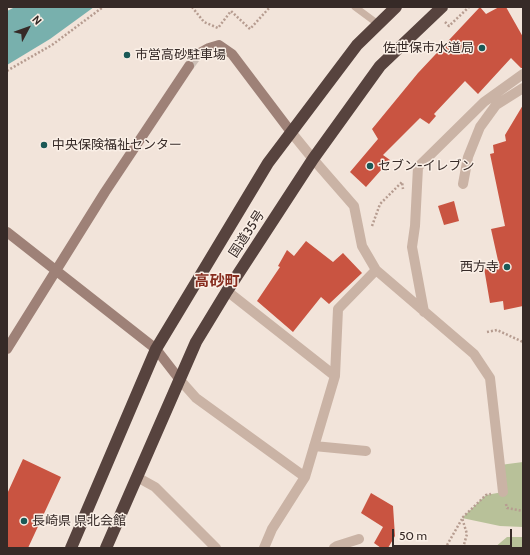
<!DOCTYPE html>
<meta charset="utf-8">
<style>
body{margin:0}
#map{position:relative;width:530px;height:555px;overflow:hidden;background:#f2e4da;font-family:Cabin,sans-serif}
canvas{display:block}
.frame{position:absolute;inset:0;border:8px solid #362a27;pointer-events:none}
.north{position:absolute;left:8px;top:8px;width:40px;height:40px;-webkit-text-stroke:3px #faefe6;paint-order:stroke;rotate:49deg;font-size:11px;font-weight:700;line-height:16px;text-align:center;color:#362a27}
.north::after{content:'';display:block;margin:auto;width:14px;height:18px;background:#362a27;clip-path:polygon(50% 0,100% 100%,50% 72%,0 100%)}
.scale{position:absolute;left:392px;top:529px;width:120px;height:18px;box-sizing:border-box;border:2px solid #362a27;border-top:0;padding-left:5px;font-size:12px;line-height:14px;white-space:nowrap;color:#362a27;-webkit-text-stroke:3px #faefe6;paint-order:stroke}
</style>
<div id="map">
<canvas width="530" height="555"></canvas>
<div class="frame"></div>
<div class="north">N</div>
<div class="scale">50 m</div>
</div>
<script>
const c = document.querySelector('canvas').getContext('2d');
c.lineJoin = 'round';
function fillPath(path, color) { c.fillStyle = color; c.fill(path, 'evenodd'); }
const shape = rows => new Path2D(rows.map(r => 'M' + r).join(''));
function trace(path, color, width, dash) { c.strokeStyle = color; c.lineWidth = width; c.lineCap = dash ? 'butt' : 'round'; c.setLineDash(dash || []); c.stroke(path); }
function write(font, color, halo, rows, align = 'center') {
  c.font = font + ' Cabin,"Noto Sans JP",sans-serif'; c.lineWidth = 3; c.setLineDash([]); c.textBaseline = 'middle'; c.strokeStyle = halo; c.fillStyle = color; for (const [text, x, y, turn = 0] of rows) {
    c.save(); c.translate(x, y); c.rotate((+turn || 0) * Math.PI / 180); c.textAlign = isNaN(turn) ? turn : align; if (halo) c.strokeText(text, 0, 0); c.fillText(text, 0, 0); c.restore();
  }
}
fillPath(shape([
 [523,462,523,527,500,526,462,518,486,495,503,492,500,465],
 [507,537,523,537,523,548,494,548]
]), '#b8c199');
fillPath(shape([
 [15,7,94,7,50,39,7,65,7,11]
]), '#78b0ad');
fillPath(shape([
 [480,7,486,14,499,7,506,7,523,37,523,68,521,68,511,58,478,94,465,81,434,114,436,116,429,124,420,118,383,155,390,160,366,187,350,172,378,139,372,129,418,73],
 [523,105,523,306,504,310,503,301,490,303,484,268,499,265,491,229,505,226,490,154,494,153,493,145,506,141,505,135],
 [454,201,459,221,444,225,438,206],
 [306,241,333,262,343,253,362,273,329,304,321,297,293,332,257,301,280,267,278,266,287,250,294,256],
 [23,459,61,477,28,548,7,548,7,494],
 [371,493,393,506,395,536,388,548,381,548,374,543,383,527,361,513]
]), '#c95441');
trace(shape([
 [189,66,198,54]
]), '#ccbfb6', 10, [10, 5]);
trace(shape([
 [192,7,204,22,218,28,231,11,250,29,270,7],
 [445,22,449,26,469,7],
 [7,71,10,69,52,45,103,7],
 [372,226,380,204,402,182,403,189],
 [487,332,497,330,523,342],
 [506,504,507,508,523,511],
 [447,545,462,519],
 [463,548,467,534,462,518,486,495,491,494]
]), '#b69c90', 2.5, [2, 2]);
trace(shape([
 [355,7,378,24]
]), '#cab3a5', 7);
trace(shape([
 [463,184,468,157,480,127,496,105,523,88],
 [376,270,474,354,490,378,503,492],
 [227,291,335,376],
 [424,312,412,247,415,226,418,167,484,102,523,74],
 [180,380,196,398,305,477],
 [314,446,366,451],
 [137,477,155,487,216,548],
 [264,548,272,529,305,477,335,376,338,309,376,270,362,246,354,206,313,159,291,132],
 [334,548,337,546,359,539]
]), '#cab3a5', 10);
trace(shape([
 [198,54,209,48,219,45,232,54,291,132],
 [7,232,156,349,180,380],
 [7,349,105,192,189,66]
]), '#9e8177', 10);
trace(shape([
 [71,548,156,349,268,163,357,45,396,7],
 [106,548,196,342,227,291,313,159,380,66,442,7]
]), '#57433e', 12);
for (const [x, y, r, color] of [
 [482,48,4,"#1b5956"],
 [127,55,4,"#1b5956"],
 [44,145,4,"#1b5956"],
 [370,166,4,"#1b5956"],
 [507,267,4,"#1b5956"],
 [24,521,4,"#1b5956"]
]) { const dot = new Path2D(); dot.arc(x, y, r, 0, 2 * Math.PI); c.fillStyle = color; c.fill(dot); trace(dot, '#faefe6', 1.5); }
write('13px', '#362a27', '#faefe6', [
 ["佐世保市水道局",474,48,"right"],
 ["市営高砂駐車場",135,55],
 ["中央保険福祉センター",52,145],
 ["セブン-イレブン",378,166],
 ["西方寺",499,267,"right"],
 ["長崎県 県北会館",32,521]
], 'left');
write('13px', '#362a27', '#faefe6', [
 ["国道35号",247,234,-57]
]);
write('bold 15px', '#872c1e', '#faefe6', [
 ["高砂町",217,282]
]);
</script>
